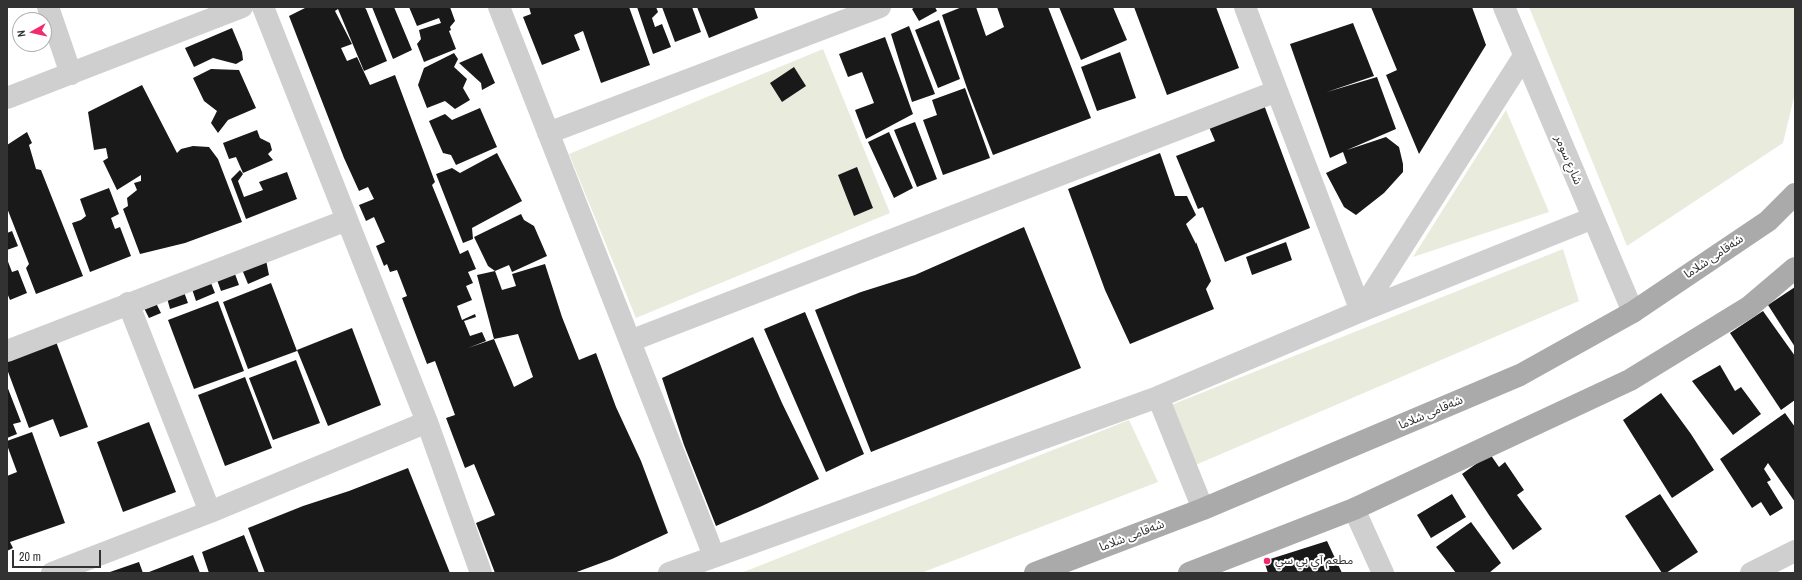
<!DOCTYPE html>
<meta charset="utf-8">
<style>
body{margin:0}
#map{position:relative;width:1802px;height:580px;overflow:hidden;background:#fff;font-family:"Archivo Narrow",sans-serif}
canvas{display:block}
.frame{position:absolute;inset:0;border:8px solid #323232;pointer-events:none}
.north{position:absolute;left:12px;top:12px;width:40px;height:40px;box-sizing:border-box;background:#fff;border:1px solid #adadad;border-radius:50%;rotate:262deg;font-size:11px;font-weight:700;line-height:16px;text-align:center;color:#323232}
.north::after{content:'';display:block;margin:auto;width:14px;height:18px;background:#f32b6d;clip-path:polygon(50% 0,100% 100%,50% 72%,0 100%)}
.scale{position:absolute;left:12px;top:550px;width:89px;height:18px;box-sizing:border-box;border:2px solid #323232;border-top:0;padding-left:5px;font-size:12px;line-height:14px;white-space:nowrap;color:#323232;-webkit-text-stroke:3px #fff;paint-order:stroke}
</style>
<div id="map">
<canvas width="1802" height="580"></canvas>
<div class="frame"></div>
<div class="north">N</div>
<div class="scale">20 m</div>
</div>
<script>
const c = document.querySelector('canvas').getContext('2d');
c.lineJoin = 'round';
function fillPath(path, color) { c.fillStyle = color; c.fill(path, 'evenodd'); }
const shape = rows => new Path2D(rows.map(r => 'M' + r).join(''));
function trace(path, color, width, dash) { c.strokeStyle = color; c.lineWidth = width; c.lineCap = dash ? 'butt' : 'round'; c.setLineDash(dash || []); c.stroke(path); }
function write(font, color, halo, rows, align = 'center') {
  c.font = font + ' "Archivo Narrow","Noto Sans Arabic",sans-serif'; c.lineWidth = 4; c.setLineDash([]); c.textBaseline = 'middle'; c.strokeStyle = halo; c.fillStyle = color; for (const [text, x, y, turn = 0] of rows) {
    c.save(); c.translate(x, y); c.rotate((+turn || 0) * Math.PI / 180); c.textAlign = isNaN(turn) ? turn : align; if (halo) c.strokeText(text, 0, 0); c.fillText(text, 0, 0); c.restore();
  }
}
fillPath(shape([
 [1529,7,1795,7,1795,93,1783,143,1627,246],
 [823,49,890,213,636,318,569,154],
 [1506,110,1549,212,1413,257],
 [1563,249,1579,301,1193,466,1171,405],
 [1129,420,1158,482,921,573,741,573]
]), '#e9ecdd');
fillPath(shape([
 [307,7,364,7,366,9,387,61,364,71,338,9,335,11,352,44,341,48,347,61,357,57,370,85,395,75,435,182,432,185,460,254,468,250,476,269,468,272,473,283,466,286,472,300,457,306,462,320,475,314,476,317,464,321,470,336,482,332,486,341,468,348,494,339,514,387,533,377,518,334,494,339,477,275,495,271,502,290,516,286,512,274,545,264,562,317,579,360,596,353,616,407,641,461,668,533,612,559,574,573,495,573,476,523,495,515,474,464,465,468,446,418,455,415,435,361,427,364,402,298,407,296,397,270,390,272,387,264,384,266,376,246,385,242,374,217,366,221,359,205,374,199,368,187,359,191,344,158,289,16],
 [372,7,394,7,412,50,393,59],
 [409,7,450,7,455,21,450,27,451,30,449,31,456,49,424,62,417,44,421,39,419,30,441,23,439,18,417,26],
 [529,7,629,7,650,65,601,83,583,31,574,35,580,50,542,65,523,17,531,14],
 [637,7,656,7,658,12,652,18,655,27,662,24,671,47,653,54],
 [662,7,692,7,701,32,675,42],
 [697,7,754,7,758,18,709,38],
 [915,7,935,7,937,11,919,21,912,9],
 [962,7,976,7,986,36,1004,27,997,7,1048,7,1091,118,993,155,967,88,942,15],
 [1059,7,1113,7,1127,40,1081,60],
 [1134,7,1216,7,1239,68,1167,95],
 [1371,7,1472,7,1486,45,1419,154,1386,75,1397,70],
 [939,20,960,79,938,88,915,30],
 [1353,23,1374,76,1327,92,1377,77,1396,129,1347,150,1386,137,1399,147,1403,164,1403,172,1384,193,1356,215,1344,207,1326,173,1347,163,1343,152,1330,158,1290,44],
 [909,26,935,94,912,102,891,34],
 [232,28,242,52,243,60,236,64,213,58,194,67,185,48],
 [885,37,913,114,866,139,855,110,874,103,862,72,848,77,839,54],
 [1120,52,1136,98,1097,111,1081,67],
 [454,53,458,59,454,67,467,79,463,88,470,100,455,109,445,101,427,108,418,85,424,68],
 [482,53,495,83,482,90,481,83,459,63],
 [794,67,806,86,782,102,770,83],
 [211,69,239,70,256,108,228,120,218,133,211,123,217,111,204,101,193,78],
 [142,85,177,153,181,149,193,146,209,147,218,159,242,222,185,243,140,254,123,209,128,206,127,198,137,190,134,183,141,181,141,175,117,190,103,161,108,158,106,148,94,150,88,112],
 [965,88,990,158,943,175,923,120,937,115,932,100],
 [1264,105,1310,228,1225,262,1203,207,1198,209,1176,156,1215,141,1209,127],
 [480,108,497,147,456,165,451,155,443,153,429,121,445,114,452,120],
 [915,122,937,179,917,187,894,130],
 [257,130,260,138,270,143,272,150,268,154,273,160,243,173,236,157,229,159,223,143],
 [27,132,32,143,29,145,36,169,41,170,83,276,36,294,26,268,29,264,7,208,7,145],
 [889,132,913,188,894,198,868,142],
 [497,153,522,201,472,228,473,239,463,243,436,174,452,168,460,173],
 [1160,153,1175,196,1187,196,1196,215,1186,224,1196,244,1196,242,1211,281,1206,289,1214,309,1130,344,1105,290,1068,189],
 [857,167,873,208,854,216,838,175],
 [240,170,243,174,238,181,244,197,263,190,259,182,287,172,297,199,246,219,231,179],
 [109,188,119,214,111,218,115,229,120,227,131,256,90,272,72,223,81,220,86,216,80,199],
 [521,214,524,220,534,226,547,256,512,272,509,265,495,271,488,266,474,237],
 [1024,227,1081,368,871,452,815,310,861,292,915,275],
 [12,231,18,246,7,250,7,233],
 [1286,242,1292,260,1252,275,1246,257],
 [7,259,12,272,18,270,27,293,10,300,7,293],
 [266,260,269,275,248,284,241,267],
 [235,274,239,285,221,291,217,280],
 [211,283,215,293,196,301,192,289],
 [271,283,297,351,248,369,223,302],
 [1795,287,1795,347,1768,305],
 [184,292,188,303,170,309,167,298],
 [218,301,244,371,194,389,168,320],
 [156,303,161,313,149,318,144,308],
 [1763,311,1795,356,1795,400,1781,410,1730,333],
 [805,312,864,454,826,472,764,329],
 [352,328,381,405,328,426,297,350],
 [753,337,782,403,819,479,762,506,716,526,684,445,662,378],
 [55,339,88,427,60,437,53,419,29,428,7,369,7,357],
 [296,360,320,423,273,440,249,378],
 [1720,365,1735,391,1741,387,1761,414,1733,435,1692,381],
 [245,377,272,448,225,466,198,395],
 [7,386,21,422,13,424,17,434,7,438],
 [1661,393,1691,434,1714,470,1672,498,1623,420],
 [1785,413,1795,427,1795,502,1768,463,1764,469,1771,480,1767,482,1783,508,1770,516,1761,502,1752,508,1720,459],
 [149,422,176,492,123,512,97,442],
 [32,432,65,523,10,542,13,548,7,551,7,476,17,472,7,445,7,441],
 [1490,454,1499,467,1505,462,1524,490,1517,495,1542,529,1513,550,1489,515,1462,474],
 [408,468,450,573,265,573,248,528,303,506,349,491],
 [1452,494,1466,517,1431,538,1417,515],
 [1660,494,1698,552,1666,573,1662,573,1625,516],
 [1471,522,1501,563,1489,573,1456,573,1436,547],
 [244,535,259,573,209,573,202,552],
 [1327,541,1342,573,1268,573,1264,561],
 [193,555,200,573,150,573,149,572],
 [139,562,143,573,107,573]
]), '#191919');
trace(shape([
 [48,7,71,74],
 [263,7,427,422,481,573],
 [499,7,714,556],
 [1245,7,1361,311,1524,56],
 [1504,7,1633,312],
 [7,98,242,7],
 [548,133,880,7],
 [128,303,210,512],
 [630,341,1277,91],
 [7,351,347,220],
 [1158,397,1203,509],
 [1354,509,1383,573],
 [52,573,210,512,427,422],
 [669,573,1158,397,1361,311,1593,218],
 [1751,573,1795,551]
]), '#cfcfcf', 22);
trace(shape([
 [1035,573,1203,509,1520,375,1633,312,1768,221,1795,194],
 [1189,573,1354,509,1630,380,1749,307,1795,268]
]), '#aaa', 22);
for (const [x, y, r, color] of [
 [1267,561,4,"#f32b6d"]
]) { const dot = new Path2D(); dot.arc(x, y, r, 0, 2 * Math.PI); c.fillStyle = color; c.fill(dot); trace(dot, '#fff', 1.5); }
write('12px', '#323232', '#fff', [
 ["شارع سومر",1568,160,67],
 ["شەقامی شلاما",1714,257,-34],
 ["شەقامی شلاما",1431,413,-23],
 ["شەقامی شلاما",1132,536,-21]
]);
write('12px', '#323232', '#fff', [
 ["مطعم آي بي سي",1275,561]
], 'left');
</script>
